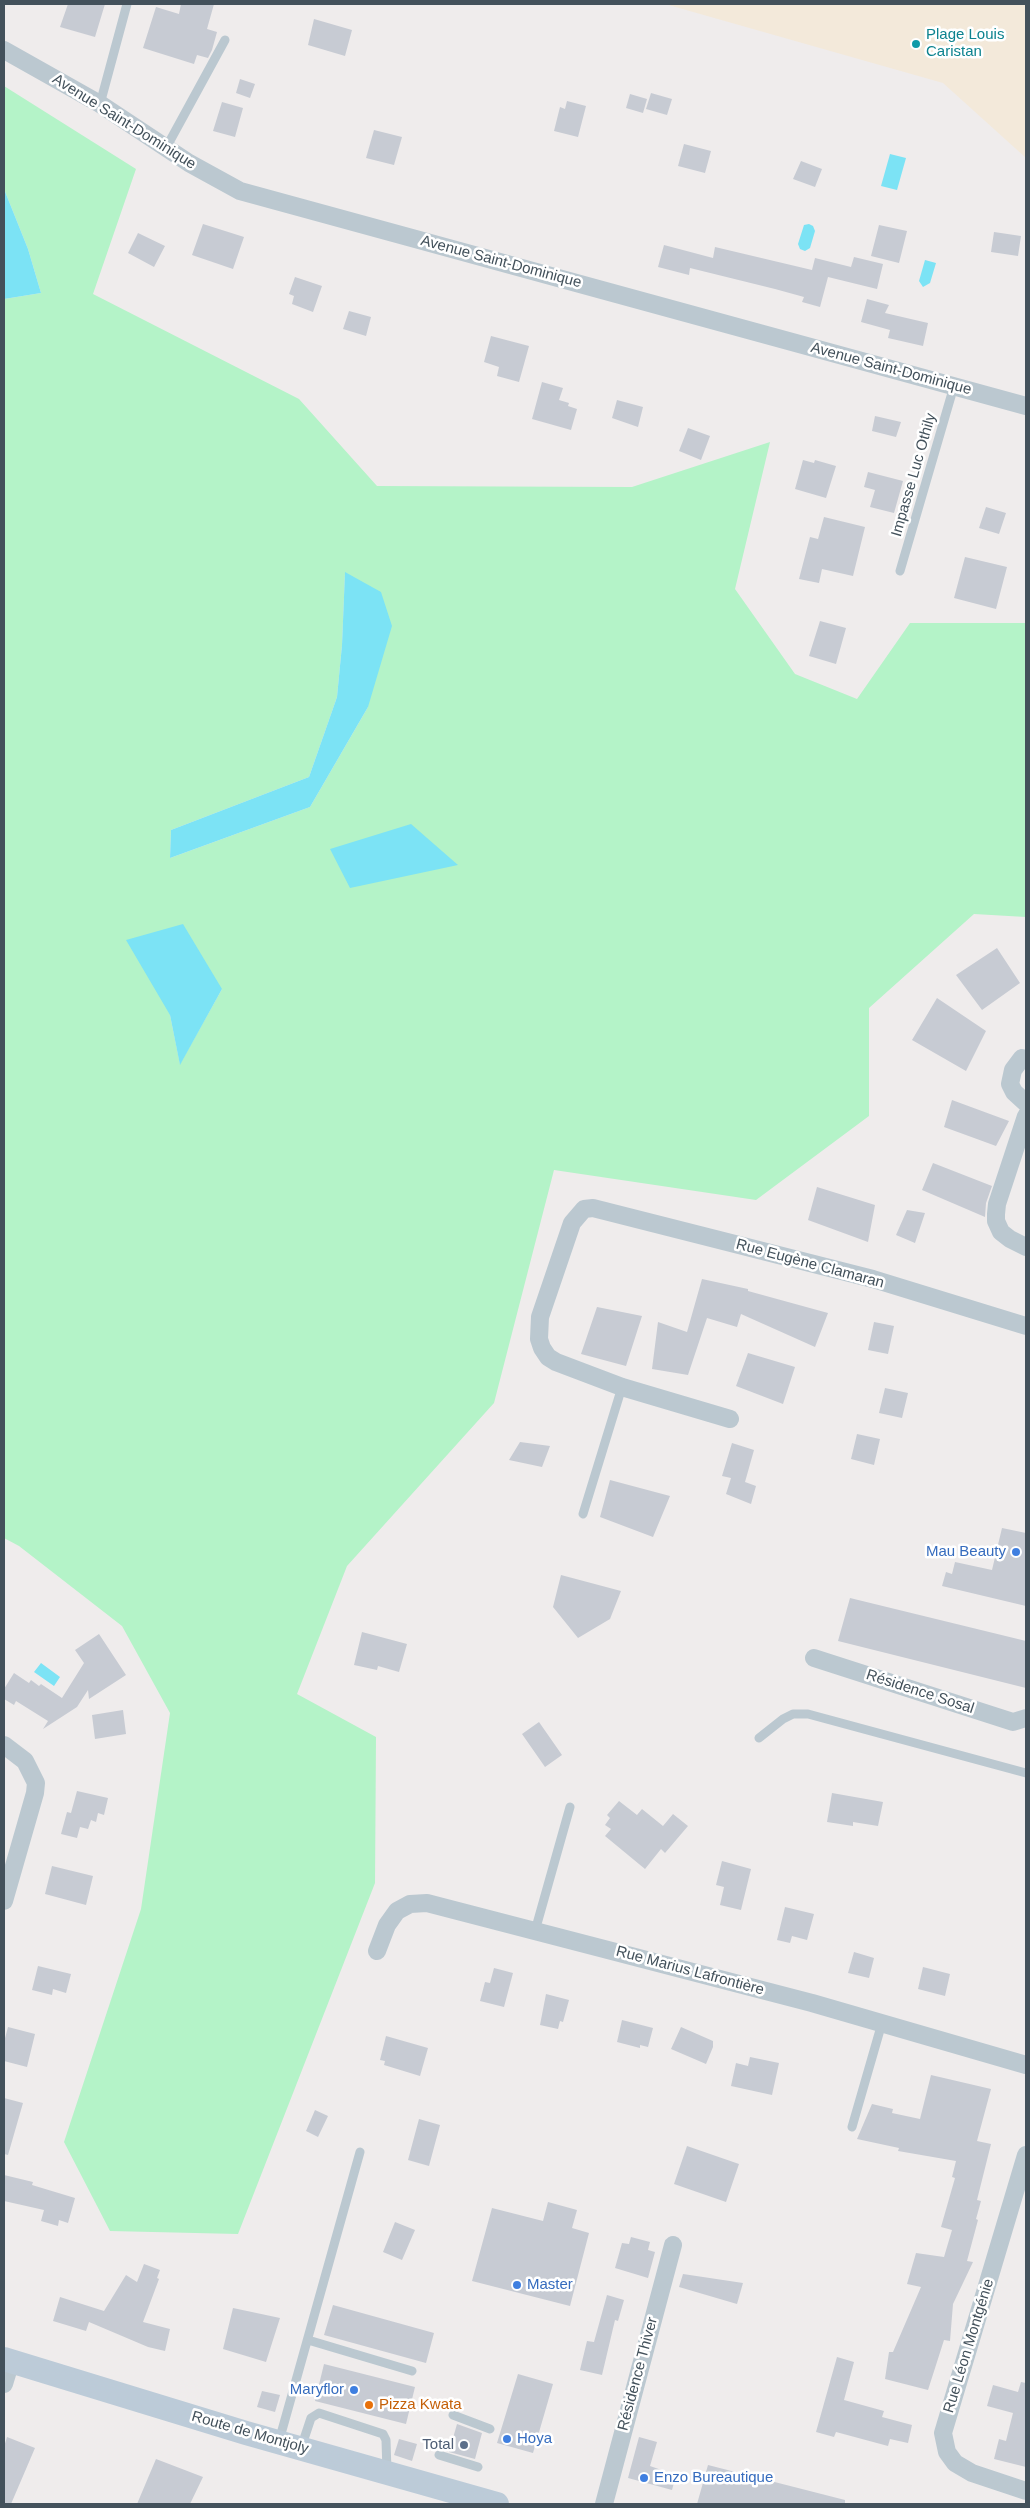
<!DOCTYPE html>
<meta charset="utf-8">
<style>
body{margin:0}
#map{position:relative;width:1030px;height:2508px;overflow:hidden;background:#efecec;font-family:Helvetica,sans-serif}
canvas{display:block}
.frame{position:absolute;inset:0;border:5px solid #43515b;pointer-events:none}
</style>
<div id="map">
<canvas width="1030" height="2508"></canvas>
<div class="frame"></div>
</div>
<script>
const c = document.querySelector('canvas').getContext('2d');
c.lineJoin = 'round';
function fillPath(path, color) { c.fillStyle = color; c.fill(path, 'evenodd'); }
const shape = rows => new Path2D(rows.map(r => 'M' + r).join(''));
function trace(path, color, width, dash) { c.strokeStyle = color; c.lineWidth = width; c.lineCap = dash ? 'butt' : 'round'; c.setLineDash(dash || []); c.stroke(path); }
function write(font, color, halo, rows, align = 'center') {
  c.font = font + ' Helvetica,sans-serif'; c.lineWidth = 5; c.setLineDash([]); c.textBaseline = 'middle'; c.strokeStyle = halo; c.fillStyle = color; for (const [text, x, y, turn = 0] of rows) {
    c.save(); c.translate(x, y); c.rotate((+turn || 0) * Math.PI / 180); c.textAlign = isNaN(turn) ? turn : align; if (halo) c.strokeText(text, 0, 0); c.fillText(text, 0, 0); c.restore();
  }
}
fillPath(shape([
 [4,86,136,169,93,294,299,399,377,486,632,487,770,442,735,589,795,674,857,699,910,623,1026,623,1026,917,974,914,869,1008,869,1116,756,1200,554,1170,494,1403,347,1566,297,1694,376,1737,375,1883,238,2234,110,2231,64,2142,141,1909,170,1713,122,1626,19,1546,4,1538,4,299,41,293,28,249,4,189],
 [345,573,368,707,310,807,170,858,171,830,309,777,337,697,342,645],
 [222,989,180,1064,170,1015]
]), '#b4f3c8');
fillPath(shape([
 [665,4,1026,4,1026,158,943,83]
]), '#f3e9da');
fillPath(shape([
 [890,154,906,158,897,190,881,186],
 [4,189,28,249,41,293,4,299],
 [809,224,813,226,815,231,810,248,805,251,800,249,798,244,804,225],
 [925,260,936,263,930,283,923,287,919,281],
 [345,572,381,592,392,626,368,707,310,807,170,858,171,830,309,777,337,697,342,645],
 [411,824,458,865,350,888,330,849],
 [183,924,222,989,180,1065,170,1015,126,940],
 [41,1663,60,1677,54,1686,34,1672]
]), '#7ce3f5');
fillPath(shape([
 [68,4,105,4,95,37,60,27],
 [181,4,214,4,207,29,217,32,212,50,208,58,197,55,194,64,143,48,156,7,179,14],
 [314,19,352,30,345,56,308,45],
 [240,79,255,84,250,98,236,93],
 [651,93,672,99,667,115,646,109],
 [630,94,647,99,643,113,626,108],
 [567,101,586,106,578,137,554,131,560,107,565,109],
 [222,102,243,108,235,137,213,131],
 [374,130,402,137,394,165,366,158],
 [684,144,711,151,705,173,678,166],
 [801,161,822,169,815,187,793,179],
 [203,224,244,237,233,269,192,255],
 [879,225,907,231,899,263,871,256],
 [994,232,1021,236,1018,256,991,252],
 [138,233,165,246,154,267,128,253],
 [664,245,713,258,715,247,812,270,815,258,851,267,854,257,883,264,877,289,828,277,820,307,802,302,804,297,775,289,690,268,689,275,658,267],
 [295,277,322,286,313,312,292,304,294,296,289,294],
 [867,299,889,305,885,313,928,323,923,346,888,338,890,330,861,322],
 [349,311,371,317,366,336,343,329],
 [491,336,529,346,519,382,497,376,499,367,484,362],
 [542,382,563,388,559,400,569,403,568,406,577,409,571,430,532,419],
 [617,400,643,407,638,427,612,418],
 [875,416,901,422,896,437,872,431],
 [688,428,710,436,701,460,679,451],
 [803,460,814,463,815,460,836,466,826,498,795,489],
 [868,472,903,481,894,513,870,507,875,490,864,487],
 [986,507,1006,513,999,534,979,528],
 [824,517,865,527,853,576,822,569,819,583,799,579,810,537,818,539],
 [965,557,1007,567,996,609,954,598],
 [820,621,846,628,836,664,809,656],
 [997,948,1020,983,982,1010,956,975],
 [937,998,986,1031,966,1071,912,1040],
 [952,1100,1009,1121,996,1146,944,1127],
 [933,1163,992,1186,986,1203,985,1217,922,1190],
 [817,1187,875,1205,868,1242,808,1220],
 [907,1210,925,1213,915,1243,896,1235],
 [702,1279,748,1289,748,1291,828,1313,815,1347,741,1314,737,1327,707,1318,688,1375,652,1369,658,1322,687,1332],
 [597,1307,642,1316,626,1366,581,1354],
 [874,1322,894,1326,888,1354,868,1350],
 [748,1353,795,1367,783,1404,736,1386],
 [885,1388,908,1393,902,1418,879,1413],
 [857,1434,880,1439,874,1465,851,1459],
 [520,1442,550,1446,542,1467,509,1460],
 [732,1443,754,1450,745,1482,756,1486,751,1504,726,1494,731,1478,722,1476],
 [610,1480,670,1496,653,1537,600,1517],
 [1002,1528,1026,1533,1026,1606,942,1586,946,1572,952,1574,955,1562,992,1570],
 [561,1575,621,1591,610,1619,578,1638,553,1607],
 [850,1598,1026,1641,1026,1688,838,1641],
 [362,1632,407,1644,399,1672,378,1666,377,1670,354,1665],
 [99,1634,126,1675,89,1699,88,1690,77,1707,43,1729,48,1721,16,1701,14,1705,4,1699,4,1689,14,1673,29,1683,31,1680,39,1686,41,1684,62,1698,84,1663,75,1650],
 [123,1710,126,1734,95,1739,92,1715],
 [539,1722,562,1755,545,1767,522,1734],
 [77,1791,108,1798,104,1815,98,1813,96,1822,91,1820,88,1829,80,1827,77,1838,61,1834,67,1812,71,1813],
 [832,1793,883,1802,878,1826,853,1822,853,1826,827,1822],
 [619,1801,637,1815,642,1809,663,1826,673,1814,688,1826,665,1853,661,1849,645,1869,605,1836,611,1829,605,1825,610,1818,607,1815],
 [722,1861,751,1869,741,1910,720,1905,724,1887,716,1885],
 [52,1866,93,1876,86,1905,45,1894],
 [785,1907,814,1914,807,1940,792,1936,790,1943,777,1940],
 [854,1952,874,1958,869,1978,848,1973],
 [38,1966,71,1974,66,1993,53,1989,52,1995,32,1990],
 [923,1967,950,1974,945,1996,918,1989],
 [494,1968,513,1973,504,2007,480,2001,485,1982,490,1983],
 [546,1994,569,2000,563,2022,560,2021,558,2029,540,2025],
 [622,2020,653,2028,648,2047,640,2045,640,2048,617,2042],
 [8,2027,35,2034,27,2067,4,2061,4,2042],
 [681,2027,713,2041,713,2047,706,2064,671,2049],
 [386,2036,428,2048,420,2076,384,2065,385,2061,380,2060],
 [750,2057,779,2063,772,2095,731,2086,736,2063,748,2066],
 [931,2075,991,2089,977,2141,991,2144,977,2200,981,2201,976,2219,978,2220,967,2261,973,2262,953,2304,950,2341,944,2340,928,2390,885,2379,889,2352,893,2352,921,2287,907,2284,916,2253,944,2257,952,2230,941,2227,955,2178,952,2177,956,2161,898,2151,899,2148,857,2139,872,2104,893,2109,892,2113,920,2119],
 [4,2098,23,2103,8,2155,4,2154],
 [315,2110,328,2116,318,2137,306,2131],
 [419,2119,440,2125,429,2166,408,2160],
 [687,2146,739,2164,726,2202,674,2184],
 [4,2175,33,2182,32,2185,75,2198,68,2223,59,2220,58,2226,41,2221,44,2210,4,2201],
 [548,2202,577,2210,572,2228,589,2233,570,2306,472,2281,492,2208,543,2221],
 [395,2222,415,2230,402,2260,383,2252],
 [631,2237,650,2242,648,2250,655,2252,648,2278,615,2268,622,2243,629,2244],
 [144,2264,160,2270,157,2278,159,2279,143,2322,170,2329,165,2351,148,2347,89,2322,86,2331,53,2321,60,2297,104,2311,126,2275,137,2282],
 [683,2274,743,2283,737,2304,679,2287],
 [607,2295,624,2300,618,2321,615,2320,602,2375,580,2370,587,2341,594,2342],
 [333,2305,434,2333,426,2363,324,2335],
 [233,2308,280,2318,266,2362,223,2349],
 [837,2357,854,2362,844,2400,884,2411,882,2417,912,2425,908,2443,890,2439,888,2446,836,2432,834,2437,816,2432],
 [324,2364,415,2387,406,2424,315,2401],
 [518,2374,553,2384,533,2453,497,2443],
 [1021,2382,1026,2383,1026,2467,994,2459,999,2439,1006,2441,1013,2413,987,2406,993,2385,1018,2392],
 [262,2391,280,2395,275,2412,257,2407],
 [457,2424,482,2433,475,2459,449,2452],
 [7,2437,35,2448,11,2504,4,2504,4,2447],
 [639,2437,657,2442,650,2466,676,2475,672,2490,628,2478],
 [399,2439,417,2444,412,2461,394,2455],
 [156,2459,203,2477,190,2504,137,2504],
 [708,2465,845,2500,845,2504,697,2504]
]), '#c7cbd3');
trace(shape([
 [100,104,127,4],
 [166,148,225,40],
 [900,571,954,386],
 [583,1514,622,1387],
 [759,1738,783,1719,793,1714,808,1714,1026,1773],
 [535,1931,570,1807],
 [852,2127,882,2023],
 [308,2340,412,2371],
 [453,2415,490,2429],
 [279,2441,360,2152],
 [301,2448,311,2418,319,2413,383,2434,386,2440,387,2472],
 [439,2455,478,2467]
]), '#bbc8d0', 9);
trace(shape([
 [4,50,100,104,189,163,240,191,1026,406],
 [1022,1058,1013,1070,1010,1084,1014,1092,1026,1103],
 [1026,1116,997,1204,996,1214,996,1221,1001,1232,1010,1239,1026,1247],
 [730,1419,622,1387,556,1362,548,1357,542,1348,539,1339,540,1317,572,1223,584,1209,593,1208,873,1279,1026,1326],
 [814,1658,1013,1722,1026,1718],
 [4,1745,25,1761,36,1783,35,1793,4,1901],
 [377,1951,387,1925,397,1911,410,1904,427,1903,812,2003,1026,2065],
 [1026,2155,943,2433,947,2452,955,2463,972,2473,1026,2491],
 [4,2384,11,2361],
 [604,2504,673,2245]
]), '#bbc8d0', 18);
trace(shape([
 [4,2359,246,2433,497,2504]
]), '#bccbd8', 24);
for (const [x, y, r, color] of [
 [916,44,5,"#0f9aa8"],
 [1016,1552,5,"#3f7fe0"],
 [517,2285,5,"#3f7fe0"],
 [354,2390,5,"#3f7fe0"],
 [369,2405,5,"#e8710a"],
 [507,2439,5,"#3f7fe0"],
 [464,2445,5,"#5c6f8a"],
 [644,2478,5,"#3f7fe0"]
]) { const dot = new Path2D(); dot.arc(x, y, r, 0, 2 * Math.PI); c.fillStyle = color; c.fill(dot); trace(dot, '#fff', 2); }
write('15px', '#0d838f', '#fff', [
 ["Plage Louis",926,35],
 ["Caristan",926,52]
], 'left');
write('15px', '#43515b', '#fff', [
 ["Avenue Saint-Dominique",124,122,32],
 ["Avenue Saint-Dominique",501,262,15],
 ["Avenue Saint-Dominique",891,369,15],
 ["Impasse Luc Othily",914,475,-74],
 ["Rue Eugène Clamaran",810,1264,15],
 ["Résidence Sosal",920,1692,18],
 ["Rue Marius Lafrontière",690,1971,15],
 ["Rue Léon Montgénie",969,2346,-73],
 ["Résidence Thiver",638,2374,-75],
 ["Route de Montjoly",250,2433,16]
]);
write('15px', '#366cbe', '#fff', [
 ["Mau Beauty",1006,1552,"right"],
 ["Master",527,2285],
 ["Maryflor",344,2390,"right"],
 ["Hoya",517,2439],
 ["Enzo Bureautique",654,2478]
], 'left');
write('15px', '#c56008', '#fff', [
 ["Pizza Kwata",379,2405]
], 'left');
write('15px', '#4e5e75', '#fff', [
 ["Total",454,2445]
], 'right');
</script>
